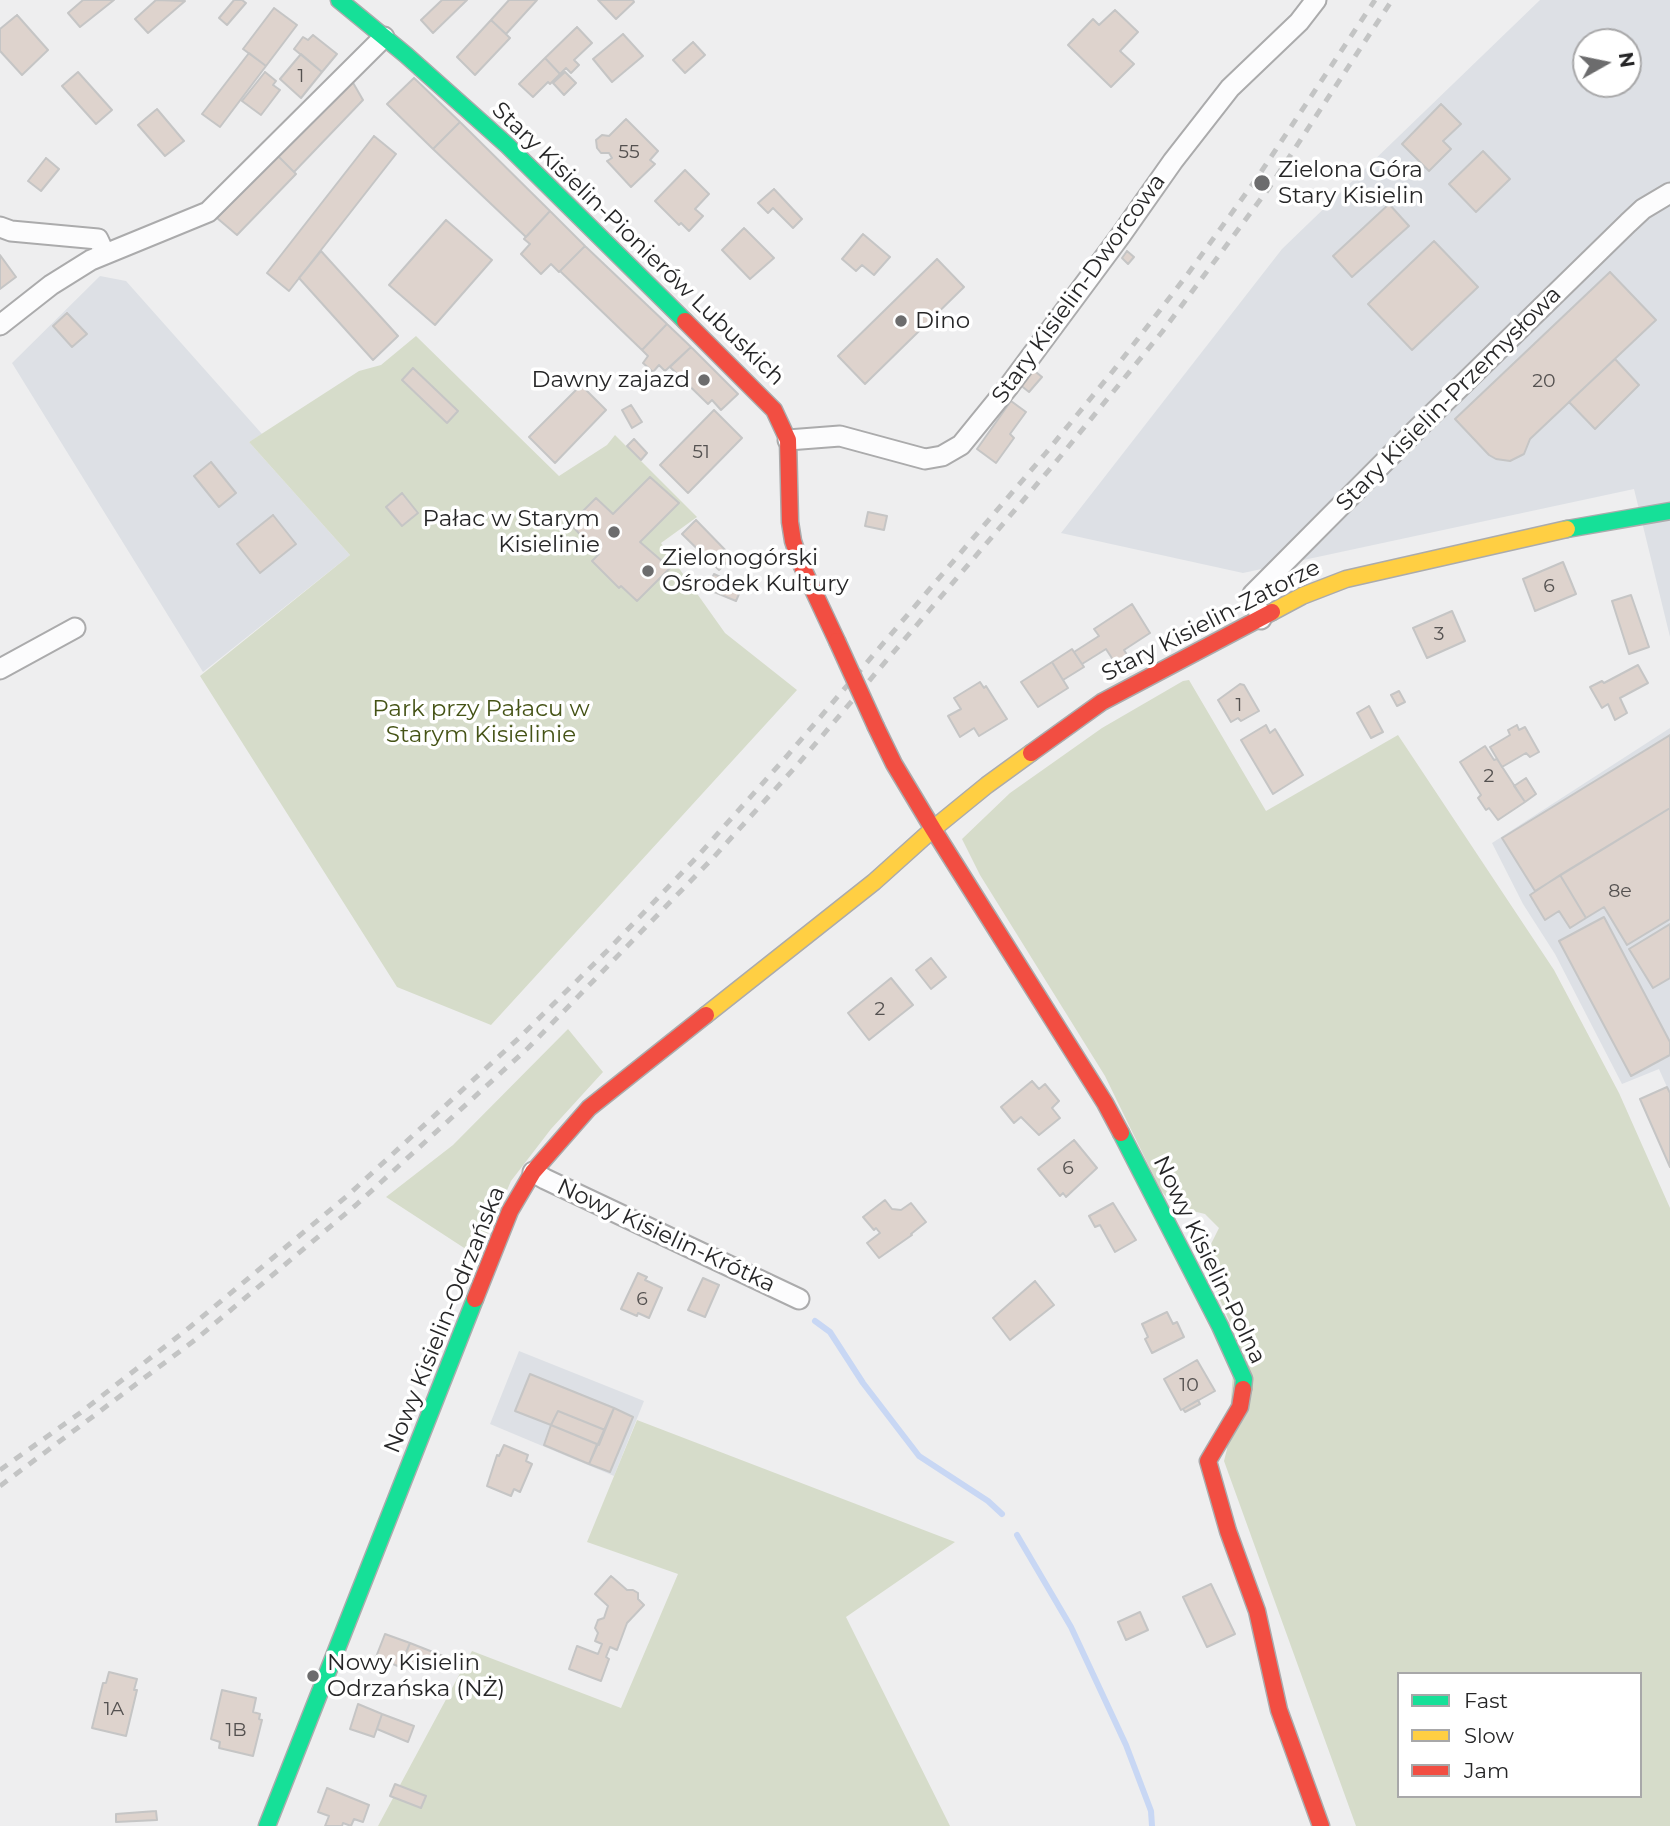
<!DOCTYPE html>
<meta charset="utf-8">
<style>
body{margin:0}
#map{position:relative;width:1670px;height:1826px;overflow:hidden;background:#eeeeef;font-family:Montserrat,sans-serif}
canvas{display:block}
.legend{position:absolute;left:1397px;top:1672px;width:245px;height:126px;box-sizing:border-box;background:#fff;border:2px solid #a8a8a9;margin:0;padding:9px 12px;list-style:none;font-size:21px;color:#262627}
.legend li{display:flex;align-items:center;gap:14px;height:35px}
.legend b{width:35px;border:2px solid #a8a8a9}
.north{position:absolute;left:1572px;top:28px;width:70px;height:70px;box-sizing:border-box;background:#fff;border:2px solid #a8a8a9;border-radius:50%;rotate:81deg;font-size:19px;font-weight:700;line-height:28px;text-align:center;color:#262627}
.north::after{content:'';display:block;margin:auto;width:24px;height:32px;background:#6c6c6d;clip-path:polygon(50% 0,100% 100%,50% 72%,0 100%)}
</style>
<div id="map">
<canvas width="1670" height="1826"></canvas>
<ul class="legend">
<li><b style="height:9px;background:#16e098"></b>Fast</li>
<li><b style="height:9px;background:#ffcf43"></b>Slow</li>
<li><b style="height:9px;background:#f24e42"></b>Jam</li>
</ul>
<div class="north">N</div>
</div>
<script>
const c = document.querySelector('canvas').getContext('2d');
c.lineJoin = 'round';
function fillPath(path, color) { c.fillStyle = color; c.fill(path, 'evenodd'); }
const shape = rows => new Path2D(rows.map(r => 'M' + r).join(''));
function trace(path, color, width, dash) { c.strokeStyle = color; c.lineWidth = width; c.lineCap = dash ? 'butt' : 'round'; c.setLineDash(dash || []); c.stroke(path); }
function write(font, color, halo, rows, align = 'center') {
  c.font = font + ' Montserrat,sans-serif'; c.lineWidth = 7; c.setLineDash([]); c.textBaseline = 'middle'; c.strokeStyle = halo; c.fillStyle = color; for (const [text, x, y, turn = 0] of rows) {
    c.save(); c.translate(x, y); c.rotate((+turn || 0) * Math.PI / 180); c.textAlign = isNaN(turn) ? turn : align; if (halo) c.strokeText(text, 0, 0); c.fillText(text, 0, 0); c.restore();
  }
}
fillPath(shape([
 [1540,0,1670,0,1670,637,1634,489,1243,573,1061,533,1282,249],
 [1586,42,1628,42,1628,84,1586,84],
 [100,276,126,281,262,434,249,442,350,555,203,672,12,363],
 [1670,728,1670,1167,1640,1099,1667,1087,1659,1069,1622,1084,1555,954,1523,904,1492,843],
 [519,1351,644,1401,614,1476,490,1424]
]), '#dde0e5');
fillPath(shape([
 [416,336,559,476,607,445,615,435,697,517,661,543,725,633,797,690,491,1025,397,987,200,676,350,555,249,442,359,371,381,365],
 [1189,680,1266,811,1398,735,1554,970,1619,1093,1670,1208,1670,1826,1356,1826,1224,1461,1227,1449,1236,1336,1212,1282,1210,1246,1219,1228,1205,1214,1176,1207,1161,1191,1105,1076,980,875,962,839,1010,793,1102,728,1183,681],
 [1399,1674,1640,1674,1640,1796,1399,1796],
 [568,1029,603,1072,551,1129,511,1181,478,1257,386,1197,453,1145],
 [637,1420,955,1542,846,1617,950,1826,378,1826,472,1651,621,1708,678,1574,587,1542]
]), '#d6dcca');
trace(shape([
 [815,1321,830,1332,863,1383,919,1456,988,1501,1002,1514],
 [1017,1535,1071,1627,1126,1745,1151,1811,1152,1826]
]), '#c8d7f4', 6);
const building = shape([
 [83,0,114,0,80,27,68,13,83,0],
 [156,0,185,1,148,33,135,19,156,0],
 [234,0,242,0,246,3,227,25,219,18,234,0],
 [442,0,467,0,433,33,421,20,442,0],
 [509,0,537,0,506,34,491,20,509,0],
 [598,0,633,0,634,2,616,19,598,0],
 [274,8,297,25,266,66,243,49,274,8],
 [1115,10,1138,32,1120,51,1134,64,1111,87,1068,45,1093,19,1099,25,1115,10],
 [17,15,48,50,22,75,0,51,0,29,17,15],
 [491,20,510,38,475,75,457,57,491,20],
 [577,27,592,43,574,60,579,65,571,73,566,68,560,74,545,58,577,27],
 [623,34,643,56,612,82,593,59,623,34],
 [313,35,337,54,322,72,294,49,303,37,308,40,313,35],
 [693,42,705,55,685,73,673,60,693,42],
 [249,53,266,66,220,127,202,114,249,53],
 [301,54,322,72,301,98,280,79,301,54],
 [545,58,560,74,550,84,548,82,533,97,519,84,545,58],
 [78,72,112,110,96,124,62,86,78,72],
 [265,72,276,81,273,85,280,90,261,115,242,101,265,72],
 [565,72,576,83,564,95,553,83,565,72],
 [414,78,460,122,433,149,387,104,414,78],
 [352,81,363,100,294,172,277,155,352,81],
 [1441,104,1461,124,1443,141,1451,149,1429,171,1402,144,1441,104],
 [157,109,184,141,165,156,138,125,157,109],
 [626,119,658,151,650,160,655,164,631,187,607,161,612,158,609,153,601,153,597,148,596,140,602,135,609,136,626,119],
 [460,122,550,211,526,237,433,149,460,122],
 [374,136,396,154,289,291,267,273,374,136],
 [1483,151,1510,179,1476,212,1449,184,1483,151],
 [277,155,296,174,237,235,217,218,277,155],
 [46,158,59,169,41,191,28,181,46,158],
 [685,170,709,194,695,209,703,216,689,231,681,223,679,225,655,201,685,170],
 [774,189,802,219,793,228,773,208,768,213,758,203,774,189],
 [1389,204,1409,226,1352,277,1333,256,1389,204],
 [550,211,585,246,559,272,551,264,541,274,521,254,530,244,524,239,550,211],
 [446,220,492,260,435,325,389,285,446,220],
 [744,228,774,258,750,279,722,250,744,228],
 [863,234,890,257,874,275,862,265,856,271,842,259,863,234],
 [1434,241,1478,287,1412,350,1368,304,1434,241],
 [585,246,667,324,642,350,560,271,585,246],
 [321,251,398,336,373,360,299,278,321,251],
 [1127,251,1134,257,1128,264,1122,258,1127,251],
 [0,255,16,277,0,289,0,255],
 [937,259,964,287,865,384,838,356,937,259],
 [1610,272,1656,320,1530,439,1524,454,1510,461,1496,459,1489,455,1455,419,1610,272],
 [67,313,87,334,72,347,53,326,67,313],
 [667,324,691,347,665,371,659,365,653,372,643,363,648,356,642,350,667,324],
 [691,347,738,394,721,410,712,400,708,404,670,367,691,347],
 [1615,359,1639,385,1595,429,1569,402,1615,359],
 [413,368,458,411,447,423,402,380,413,368],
 [1031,368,1042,377,1029,392,1019,384,1031,368],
 [581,385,606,410,555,463,529,437,581,385],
 [1011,401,1026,412,1010,434,1014,438,996,463,977,449,1011,401],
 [631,405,642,422,632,428,622,410,631,405],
 [714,410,742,438,688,493,660,465,714,410],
 [634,439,647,453,641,460,627,446,634,439],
 [211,462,236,493,219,507,194,476,211,462],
 [650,477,679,503,640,542,670,568,637,601,621,586,619,588,592,561,599,554,570,524,596,498,613,514,650,477],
 [402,493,418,513,402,526,386,507,402,493],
 [868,512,887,516,884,530,865,526,868,512],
 [273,515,296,544,260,573,237,544,273,515],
 [696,520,732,557,719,570,682,534,696,520],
 [1563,562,1576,594,1535,611,1523,579,1563,562],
 [714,574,742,587,736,601,707,589,714,574],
 [1631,595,1649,647,1629,654,1612,601,1631,595],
 [1132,604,1150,633,1124,650,1129,658,1117,666,1106,649,1082,664,1074,652,1099,636,1094,629,1132,604],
 [1452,611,1465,641,1427,658,1413,628,1452,611],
 [1072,649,1084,667,1063,680,1052,662,1072,649],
 [1052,662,1068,688,1038,707,1021,682,1052,662],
 [1638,665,1648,683,1620,698,1627,713,1615,720,1608,704,1602,708,1590,687,1602,681,1604,683,1638,665],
 [980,682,984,688,986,686,1007,719,979,736,974,728,960,737,948,716,961,709,954,698,980,682],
 [1240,684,1244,685,1259,711,1241,721,1238,718,1231,722,1218,700,1240,684],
 [1399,691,1405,702,1397,706,1391,695,1399,691],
 [1369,706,1383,732,1371,738,1357,713,1369,706],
 [1266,725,1270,733,1275,729,1303,775,1273,794,1241,740,1266,725],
 [1517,725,1519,730,1525,727,1539,752,1530,757,1526,753,1502,767,1490,747,1510,735,1508,730,1517,725],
 [1670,735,1670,808,1535,891,1502,838,1670,735],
 [1485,746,1494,760,1497,759,1525,802,1498,820,1489,808,1486,810,1478,798,1481,795,1460,762,1485,746],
 [1526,778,1536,794,1525,802,1514,786,1526,778],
 [1670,808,1670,919,1627,945,1604,907,1586,918,1560,875,1670,808],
 [1560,875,1586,918,1570,928,1559,911,1545,920,1530,895,1560,875],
 [1604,917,1670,1042,1670,1055,1631,1076,1559,941,1604,917],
 [1670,924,1670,978,1653,988,1629,949,1670,924],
 [931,958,946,977,931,989,916,970,931,958],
 [891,978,913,1005,869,1040,848,1013,891,978],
 [1032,1081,1039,1089,1045,1084,1059,1101,1052,1108,1060,1118,1039,1135,1021,1117,1014,1123,1001,1107,1032,1081],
 [1667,1087,1670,1093,1670,1167,1640,1099,1667,1087],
 [1074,1140,1097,1168,1066,1197,1063,1193,1060,1196,1038,1169,1074,1140],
 [885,1200,892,1209,901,1210,911,1203,926,1222,911,1234,912,1235,879,1258,867,1243,880,1233,876,1228,874,1230,863,1217,885,1200],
 [1113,1203,1136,1240,1115,1252,1100,1225,1095,1227,1089,1216,1113,1203],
 [638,1273,647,1277,645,1280,662,1288,649,1318,638,1313,637,1316,621,1309,638,1273],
 [703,1278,719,1285,705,1317,688,1310,703,1278],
 [1035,1281,1054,1305,1010,1340,993,1318,1035,1281],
 [1167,1312,1173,1324,1177,1322,1184,1337,1152,1353,1145,1339,1148,1337,1142,1324,1167,1312],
 [1197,1360,1215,1391,1181,1410,1164,1379,1197,1360],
 [530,1374,614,1408,605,1430,558,1411,551,1425,515,1411,530,1374],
 [1198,1400,1200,1404,1185,1412,1183,1409,1198,1400],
 [614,1408,633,1417,610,1472,589,1464,614,1408],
 [558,1411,605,1430,599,1445,551,1425,558,1411],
 [551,1425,597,1444,589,1464,544,1445,551,1425],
 [504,1445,528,1455,526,1461,532,1464,520,1492,514,1489,511,1496,487,1486,497,1455,499,1456,504,1445],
 [611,1576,627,1590,633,1590,638,1593,638,1599,644,1605,627,1623,617,1650,610,1647,606,1657,609,1659,601,1681,569,1669,577,1646,598,1654,602,1644,595,1641,598,1633,595,1628,598,1620,604,1618,608,1606,595,1594,611,1576],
 [1211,1584,1235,1634,1207,1647,1183,1597,1211,1584],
 [1140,1612,1148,1630,1126,1640,1118,1622,1140,1612],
 [385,1634,410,1643,400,1667,376,1657,385,1634],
 [410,1643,443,1656,436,1672,403,1661,410,1643],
 [109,1672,137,1679,134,1690,137,1690,126,1736,92,1728,103,1683,106,1683,109,1672],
 [222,1690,256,1698,253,1712,260,1714,259,1719,262,1720,253,1756,219,1748,220,1742,211,1739,222,1690],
 [358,1704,382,1714,374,1737,350,1729,358,1704],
 [382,1714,414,1726,408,1742,377,1729,382,1714],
 [395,1784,426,1796,421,1808,390,1796,395,1784],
 [327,1788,369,1805,363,1822,354,1819,351,1826,343,1823,342,1826,325,1826,329,1816,318,1812,327,1788],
 [156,1811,157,1820,116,1822,116,1814,156,1811]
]);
fillPath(building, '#ded3cd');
trace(building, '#c5c5c5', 2);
const street = shape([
 [0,227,11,231,98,239,105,254],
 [0,325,51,285,91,260,208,212,384,37],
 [788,440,840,436,925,459,942,456,961,445,1009,386,1121,235,1173,161,1230,88,1299,22,1316,0],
 [1261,619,1253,594,1267,580,1415,431,1628,223,1643,209,1670,193],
 [0,669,75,628],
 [533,1172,545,1179,799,1299]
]);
const fast = shape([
 [339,0,406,55,508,146,685,321],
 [1567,529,1670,511],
 [1121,1133,1220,1326,1244,1379,1243,1389],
 [267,1826,475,1299]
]);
const slow = shape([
 [1272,612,1302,596,1346,579,1567,529],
 [706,1015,874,882,933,829,987,785,1031,753]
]);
const jam = shape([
 [685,321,774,410,788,440,790,522,793,541,800,562,837,641],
 [876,727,894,764,933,829,1105,1103,1121,1133],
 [1031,753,1102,702,1272,612],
 [475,1299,510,1211,533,1172,589,1108,706,1015],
 [1243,1389,1240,1407,1208,1461,1228,1531,1257,1611,1279,1710,1321,1826]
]);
trace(street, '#ababac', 23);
trace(fast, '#ababac', 19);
trace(slow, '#ababac', 19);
trace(jam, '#ababac', 19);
trace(street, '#fcfcfd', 19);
trace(fast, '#16e098', 16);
trace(slow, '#ffcf43', 16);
trace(jam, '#f24e42', 16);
trace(shape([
 [0,1470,80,1413,190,1327,347,1196,520,1037,607,951,696,858,787,756,1045,454,1113,371,1187,275,1257,178,1375,0],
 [0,1486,195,1340,356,1205,528,1048,712,859,799,763,1055,463,1162,332,1269,188,1392,0]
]), '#c3c4c4', 5, [9, 9]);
const jamBridge = shape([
 [837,641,876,727]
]);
trace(jamBridge, '#ababac', 19, []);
trace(jamBridge, '#f24e42', 16);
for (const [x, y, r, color] of [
 [1262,183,9,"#6c6c6d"],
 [901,321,7,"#6c6c6d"],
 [704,380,7,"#6c6c6d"],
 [614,532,7,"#6c6c6d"],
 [648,571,7,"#6c6c6d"],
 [313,1676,7,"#6c6c6d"]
]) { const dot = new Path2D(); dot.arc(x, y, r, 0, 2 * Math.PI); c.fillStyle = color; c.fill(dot); trace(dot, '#fff', 2.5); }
write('19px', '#545150', null, [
 ["1",301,76],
 ["55",629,152],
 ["20",1544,381],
 ["51",701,452],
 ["6",1549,586],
 ["3",1439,634],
 ["1",1239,705],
 ["2",1489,776],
 ["8e",1620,891],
 ["2",880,1009],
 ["6",1068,1168],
 ["6",642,1299],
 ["10",1189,1385],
 ["1A",114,1709],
 ["1B",236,1730]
]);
write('23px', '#262627', '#fff', [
 ["Zielona Góra",1278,170],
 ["Stary Kisielin",1278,196],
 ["Dino",915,321],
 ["Dawny zajazd",690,380,"right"],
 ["Pałac w Starym",600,519,"right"],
 ["Kisielinie",600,545,"right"],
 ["Zielonogórski",662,558],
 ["Ośrodek Kultury",662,584],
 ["Nowy Kisielin",327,1663],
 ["Odrzańska (NŻ)",327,1689]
], 'left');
write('23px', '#262627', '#fff', [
 ["Stary Kisielin-Pionierów Lubuskich",638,244,44],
 ["Stary Kisielin-Dworcowa",1079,289,-54],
 ["Stary Kisielin-Przemysłowa",1449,399,-45],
 ["Stary Kisielin-Zatorze",1211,621,-27],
 ["Nowy Kisielin-Krótka",666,1236,25],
 ["Nowy Kisielin-Polna",1209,1260,64],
 ["Nowy Kisielin-Odrzańska",445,1320,-68]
]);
write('23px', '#455316', '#fff', [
 ["Park przy Pałacu w",481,709],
 ["Starym Kisielinie",481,735]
]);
</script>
